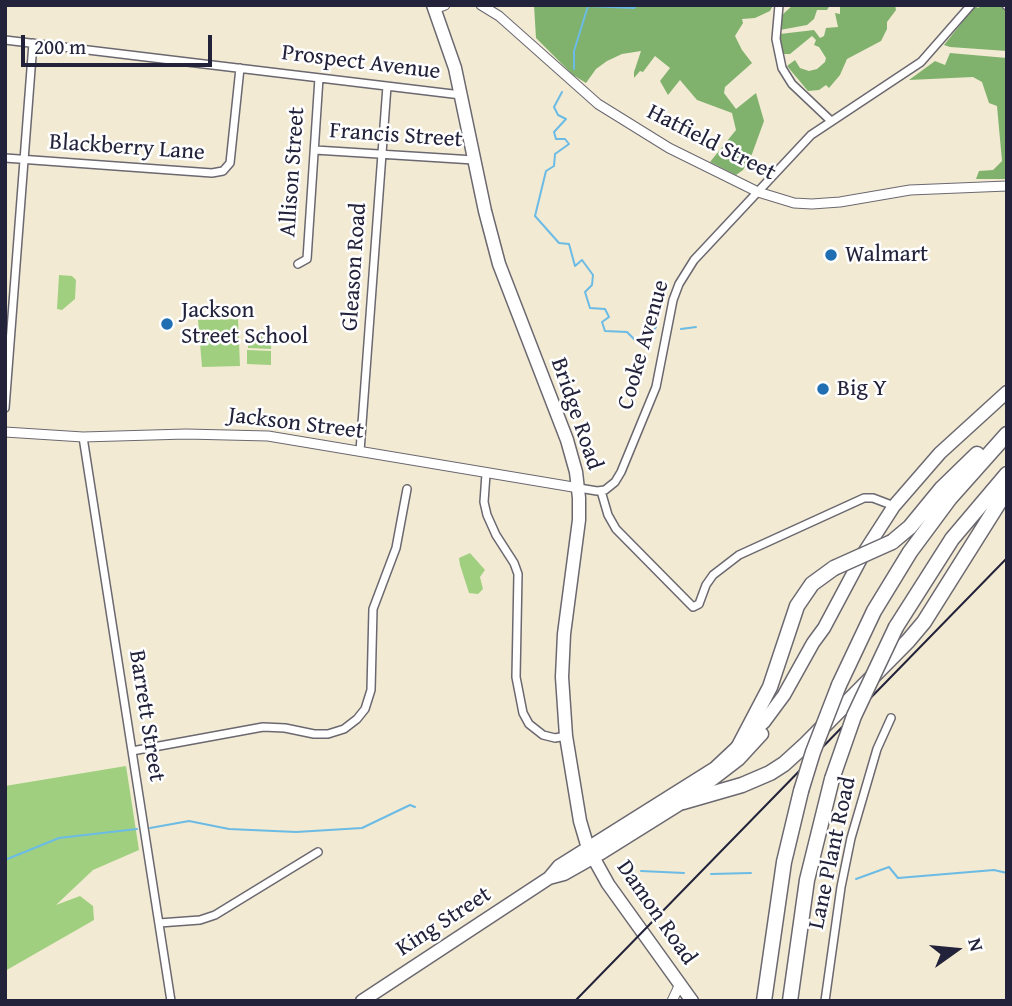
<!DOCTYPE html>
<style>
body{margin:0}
#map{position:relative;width:1012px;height:1006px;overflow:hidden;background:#f2ead3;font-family:"Gentium Book Plus",serif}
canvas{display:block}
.frame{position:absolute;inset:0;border:7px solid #22223b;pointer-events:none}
.north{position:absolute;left:921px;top:915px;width:70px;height:70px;-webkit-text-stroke:5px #fff;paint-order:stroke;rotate:75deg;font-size:19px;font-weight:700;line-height:28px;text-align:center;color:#22223b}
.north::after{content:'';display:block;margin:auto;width:24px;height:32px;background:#22223b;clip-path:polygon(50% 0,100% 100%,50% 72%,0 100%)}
.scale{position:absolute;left:21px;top:35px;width:191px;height:32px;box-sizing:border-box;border:4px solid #22223b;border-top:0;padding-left:9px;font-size:21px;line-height:24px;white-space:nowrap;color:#22223b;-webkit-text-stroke:5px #fff;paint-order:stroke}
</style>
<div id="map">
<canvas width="1012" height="1006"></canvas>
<div class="frame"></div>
<div class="north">N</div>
<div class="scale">200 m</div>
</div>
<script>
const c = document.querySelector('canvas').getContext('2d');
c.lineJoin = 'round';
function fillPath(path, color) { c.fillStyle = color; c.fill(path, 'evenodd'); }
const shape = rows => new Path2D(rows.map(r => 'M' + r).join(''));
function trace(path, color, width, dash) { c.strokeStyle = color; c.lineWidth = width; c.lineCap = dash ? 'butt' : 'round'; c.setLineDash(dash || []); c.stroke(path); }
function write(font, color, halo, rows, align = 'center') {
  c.font = font + ' "Gentium Book Plus",serif'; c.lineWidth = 5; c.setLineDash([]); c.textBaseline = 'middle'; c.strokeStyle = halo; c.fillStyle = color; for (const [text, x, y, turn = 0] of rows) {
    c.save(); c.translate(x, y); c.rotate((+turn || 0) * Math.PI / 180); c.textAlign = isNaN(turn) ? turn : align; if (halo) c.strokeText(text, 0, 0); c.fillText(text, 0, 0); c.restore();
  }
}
fillPath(shape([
 [59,275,72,276,76,280,75,299,62,310,57,309],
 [238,319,240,366,202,367,198,320],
 [248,334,272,335,271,349,248,348],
 [247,350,271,351,271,365,247,364],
 [470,553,485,570,480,577,483,589,478,594,469,593,460,565,459,558],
 [126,766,139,850,93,870,56,905,80,896,93,906,94,920,5,971,5,786]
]), '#a0d07f');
fillPath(shape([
 [534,5,773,5,770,11,755,18,742,19,743,23,735,36,742,50,752,63,725,87,724,93,736,109,756,93,764,121,752,154,743,170,736,175,710,162,736,130,732,113,697,100,680,80,668,95,660,81,670,68,655,56,643,72,640,71,634,78,634,72,641,51,622,54,607,61,596,69,586,83,573,75,536,38],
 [793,5,830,5,827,10,817,10,814,19,807,25,780,30,782,15],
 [840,5,895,5,896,10,887,22,887,29,881,41,847,59,840,75,829,88,826,85,819,90,808,91,787,66,795,60,800,68,809,71,817,69,825,62,826,58,819,47,814,45,816,40,812,36,790,54,782,54,780,34,814,30,820,38,824,36,826,28,838,27,835,13,840,14],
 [982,5,998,5,1007,10,1007,51,950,47,944,45,975,6,978,8],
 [950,53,1007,58,1007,179,976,179,979,171,993,170,1002,161,997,106,989,103,982,82,973,77,909,80,935,61,945,65]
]), '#80b26e');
trace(shape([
 [574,69,574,51,588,6,634,8,637,5],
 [562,92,554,107,558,115,566,119,554,132,556,139,565,139,569,144,555,154,554,166,546,171,535,216,559,243,569,244,575,266,582,260,593,275,592,285,585,292,590,308,605,309,609,317,602,322,605,331,627,332,635,340,647,338,656,327],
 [681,329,696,327],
 [150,828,189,821,229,829,296,832,362,828,410,805,415,807],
 [5,860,59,838,137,829],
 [641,871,684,873],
 [711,874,751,873],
 [856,879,889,867,898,878,994,870,1007,873]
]), '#6bbbe5', 2);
const minor = shape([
 [779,5,776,39,782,68,792,84,830,120],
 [1006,5,1007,6],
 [5,40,461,95],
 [315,150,474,160],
 [5,158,212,173,223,171,230,163,240,68],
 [298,264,307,259,319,78],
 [5,408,33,43],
 [83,437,171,1001],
 [360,451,387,86],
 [486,474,484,502,487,515,496,535,514,563,518,574,516,677,523,713,529,724,543,735,555,738,566,736],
 [579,488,597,491,605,490,615,482,621,472,656,387,673,300,679,284,694,260,811,135,921,62,971,5],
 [601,491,608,515,616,529,693,607,699,604,706,585,713,575,739,555,864,498,873,498,894,506],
 [132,751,263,727,285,728,314,734,328,734,344,729,357,719,365,709,371,690,373,609,396,548,407,489],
 [159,923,200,920,215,915,318,852],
 [825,1001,841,887,851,838,877,749,891,718]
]);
const tertiary = shape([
 [481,5,499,16,598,104,669,148,758,192,794,203,812,204,840,202,910,190,1007,186],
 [434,9,445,5],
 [5,432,83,437,186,434,268,436,579,488],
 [672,1001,680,984]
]);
const primary = shape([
 [433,5,455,68,485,211,499,264,567,440,576,472,579,498,579,520,564,634,562,677,566,736,580,821,588,848,608,884,692,1001],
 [549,878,559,866,715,768,764,722,784,695,813,643,824,628,865,551,894,506,940,453,1007,392],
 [362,1001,549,878,564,874,603,852,683,802,739,759,762,734]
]);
const motorway = shape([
 [892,542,910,527,942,488,977,454],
 [896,627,952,539,1007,474],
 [839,685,874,611,910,552,950,498,1007,434],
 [738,748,770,687,797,606,812,584,834,568],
 [683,802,742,785,770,773,784,764,806,744,908,641,924,622,1007,490],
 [764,1001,784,862,801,791],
 [790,1001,807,880,832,779]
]);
trace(minor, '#6b6870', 10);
trace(tertiary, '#6b6870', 11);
trace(primary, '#6b6870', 15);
trace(motorway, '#6b6870', 17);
trace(minor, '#fff', 7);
trace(tertiary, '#fff', 9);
trace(primary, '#fff', 12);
trace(motorway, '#fff', 14);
trace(shape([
 [575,1001,1007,558]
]), '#22223b', 2);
const motorwayBridge = shape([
 [834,568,892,542],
 [832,779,854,716,896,627],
 [801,791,813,752,839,685]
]);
trace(motorwayBridge, '#6b6870', 17, []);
trace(motorwayBridge, '#fff', 14);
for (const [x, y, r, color] of [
 [831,255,7,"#1f6fb2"],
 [167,324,7,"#1f6fb2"],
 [823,389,7,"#1f6fb2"]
]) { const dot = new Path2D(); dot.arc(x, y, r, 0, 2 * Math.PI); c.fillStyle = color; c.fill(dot); trace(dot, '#fff', 2.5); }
write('23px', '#22223b', '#fff', [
 ["Prospect Avenue",361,63,7],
 ["Francis Street",396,136,4],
 ["Hatfield Street",711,143,27],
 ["Blackberry Lane",127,148,4],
 ["Allison Street",293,172,-86],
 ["Gleason Road",355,267,-86],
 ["Cooke Avenue",644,345,-74],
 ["Bridge Road",576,414,71],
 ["Jackson Street",296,424,7],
 ["Barrett Street",146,716,81],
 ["Lane Plant Road",833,853,-78],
 ["Damon Road",656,913,55],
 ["King Street",444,922,-33]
]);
write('23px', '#22223b', '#fff', [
 ["Walmart",845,255],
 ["Jackson",181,311],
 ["Street School",181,337],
 ["Big Y",837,389]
], 'left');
</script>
